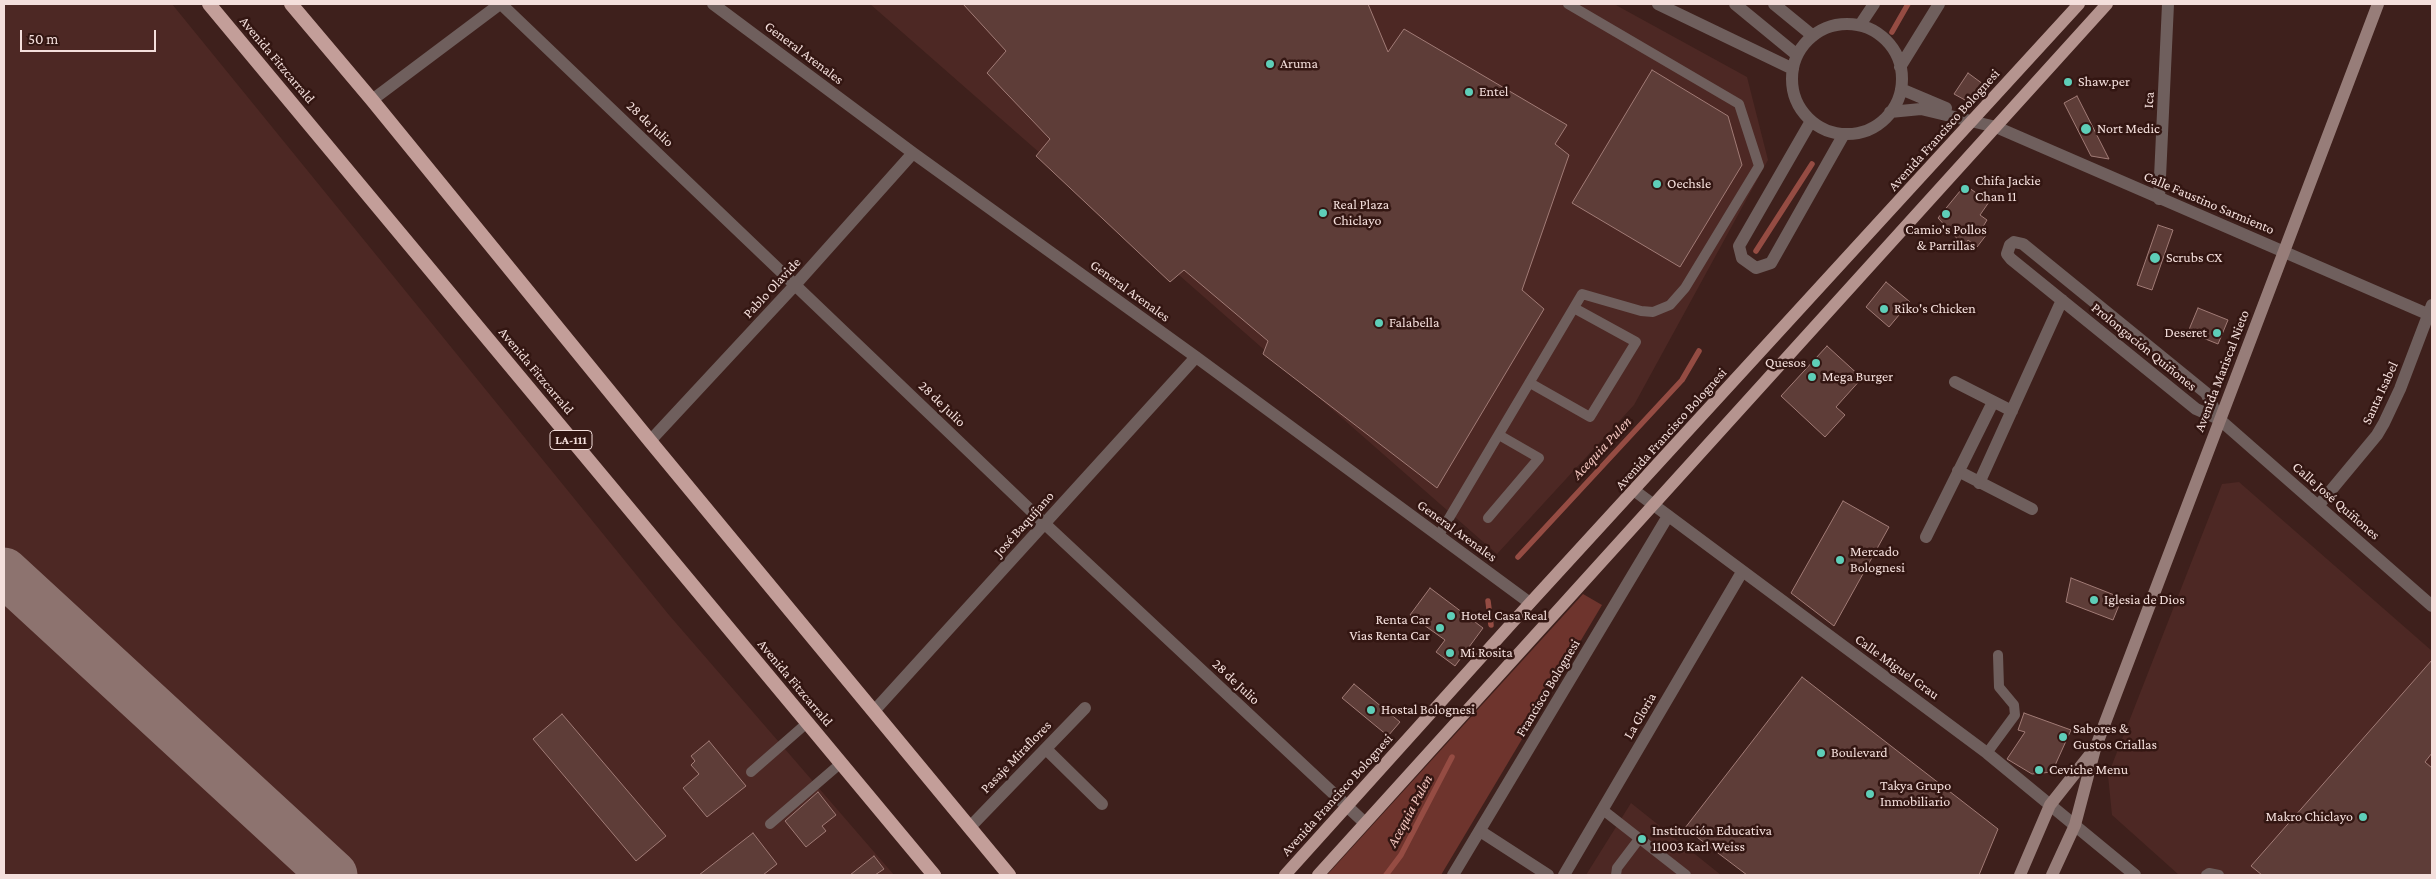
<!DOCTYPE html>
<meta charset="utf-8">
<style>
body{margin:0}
#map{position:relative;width:2436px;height:879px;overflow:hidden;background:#3e201c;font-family:"Crimson Pro",serif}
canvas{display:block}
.frame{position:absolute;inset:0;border:5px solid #f4dfdc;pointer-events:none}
.scale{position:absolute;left:20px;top:30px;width:136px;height:22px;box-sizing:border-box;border:2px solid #f4dfdc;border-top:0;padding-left:6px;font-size:15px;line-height:18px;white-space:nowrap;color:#f4dfdc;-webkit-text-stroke:4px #331612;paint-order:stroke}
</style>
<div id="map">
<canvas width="2436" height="879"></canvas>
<div class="frame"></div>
<div class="scale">50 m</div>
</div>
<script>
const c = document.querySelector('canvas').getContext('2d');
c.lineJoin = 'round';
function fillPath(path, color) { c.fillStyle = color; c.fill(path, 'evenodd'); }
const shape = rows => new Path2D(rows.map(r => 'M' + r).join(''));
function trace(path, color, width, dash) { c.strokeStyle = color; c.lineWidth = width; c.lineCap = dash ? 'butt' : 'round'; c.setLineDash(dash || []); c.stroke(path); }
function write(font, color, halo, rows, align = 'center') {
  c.font = font + ' "Crimson Pro",serif'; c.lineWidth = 5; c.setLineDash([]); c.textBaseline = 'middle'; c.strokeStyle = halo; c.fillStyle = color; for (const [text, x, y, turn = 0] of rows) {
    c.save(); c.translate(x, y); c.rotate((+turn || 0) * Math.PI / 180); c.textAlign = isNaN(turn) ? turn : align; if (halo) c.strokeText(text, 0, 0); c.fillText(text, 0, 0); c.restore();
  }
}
fillPath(shape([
 [4,4,172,4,669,615,894,875,4,875],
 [870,4,1614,4,1747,77,1768,160,1634,405,1497,554],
 [2239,482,2432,651,2432,875,2179,875,2112,815,2108,775,2222,484],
 [1631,803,1721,875,1586,875]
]), '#4d2824');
fillPath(shape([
 [1583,594,1602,605,1441,875,1327,875]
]), '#6e342d');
trace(shape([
 [1892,32,1908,4],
 [1756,251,1812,164],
 [1518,557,1682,380,1699,351],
 [1488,601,1491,625],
 [1386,875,1401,855,1452,757]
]), '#954c43', 5.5);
trace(shape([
 [4,572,333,875]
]), '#8d736f', 49);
const building = shape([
 [963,4,1368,4,1388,52,1404,29,1567,125,1555,144,1569,155,1522,290,1544,309,1437,488,1263,354,1268,341,1184,270,1170,282,1036,156,1050,139,987,73,1006,51,963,4],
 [1652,70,1728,116,1742,165,1680,267,1572,203,1652,70],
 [1968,73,1983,84,1974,97,1965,100,1954,94,1968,73],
 [2077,96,2109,159,2091,156,2064,103,2077,96],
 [1965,185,1989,202,1980,215,1987,220,1981,230,1987,234,1977,247,1968,240,1964,246,1938,218,1965,185],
 [2158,225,2173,230,2152,290,2137,285,2158,225],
 [1886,282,1910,302,1889,327,1866,307,1886,282],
 [2198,308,2228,320,2218,344,2188,332,2198,308],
 [1827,346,1862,378,1836,407,1845,415,1825,437,1781,396,1827,346],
 [1843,501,1889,527,1834,626,1791,593,1843,501],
 [2071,578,2122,598,2113,620,2066,602,2071,578],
 [1430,588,1483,628,1455,666,1436,652,1445,640,1410,615,1430,588],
 [2432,660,2432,753,2425,762,2432,768,2432,875,2262,875,2251,866,2432,660],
 [1802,677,1998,829,1979,875,1747,875,1685,828,1802,677],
 [1354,684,1400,722,1388,736,1342,698,1354,684],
 [2024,713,2071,730,2052,772,2032,774,2007,759,2025,732,2018,730,2024,713],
 [562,714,666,836,636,861,533,739,562,714],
 [709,741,746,786,707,817,683,788,699,774,691,765,695,761,691,756,709,741],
 [818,792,836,815,822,826,826,831,806,847,785,821,818,792],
 [753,833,777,864,763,875,699,875,753,833],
 [874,856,884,869,875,875,850,875,874,856]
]);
fillPath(building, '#5e3d38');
trace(building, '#a17b76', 1);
trace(shape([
 [1530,383,1590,417,1636,342,1574,308],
 [1488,518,1539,458,1499,435],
 [1439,535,1582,294,1641,311,1653,312,1670,305,1685,288,1759,166,1739,104,1568,4],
 [1987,753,2015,715,2014,705,1999,687,1998,655],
 [751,772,807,723],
 [1603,810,1686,875],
 [770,824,841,763],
 [1616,875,1617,868,1639,839],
 [2206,875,2209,873,2219,875]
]), '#6f5f5d', 10);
trace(shape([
 [501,4,1045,524,1365,823],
 [713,4,913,153,1196,357,1530,603],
 [1658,4,1793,69],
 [1735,4,1797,55],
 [1774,4,1813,36],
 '1792 79a55 55 0 1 1 110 0a55 55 0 1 1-110 0Z',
 [1860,25,1874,4],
 [1900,67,1939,4],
 [1901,89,1946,108],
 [372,100,500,4],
 [1890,112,1921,109,1996,127,2432,316],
 [1811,121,1739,246,1742,258,1756,268,1771,263,1844,134],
 [2159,199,2168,4],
 [1955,382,2012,411],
 [2219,419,2206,393,2023,244,2014,242,2010,245,2007,254,2011,259,2196,409,2219,419,2432,606],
 [650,441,796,284,913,153],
 [1958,471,2032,509],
 [1979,483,2062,300],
 [2318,506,2377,435,2384,423,2400,389,2432,305],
 [1926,537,1993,402],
 [874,711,1196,357],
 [1046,749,1102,804],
 [969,828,1085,708],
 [1480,831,1548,875],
 [1453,875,1668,516],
 [1564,875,1742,572]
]), '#6f5f5d', 12);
trace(shape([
 [1635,491,1987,753,2135,875]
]), '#6f5f5d', 12);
trace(shape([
 [2020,875,2050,805,2092,752],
 [2052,875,2075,825,2095,749,2378,4]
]), '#977d79', 12);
trace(shape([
 [1285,875,1530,603,2079,4],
 [1318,875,2107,4]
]), '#b5948f', 12);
trace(shape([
 [209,4,934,875],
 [291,4,372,100,650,441,1009,875]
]), '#c39e99', 14);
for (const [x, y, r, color] of [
 [1270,64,5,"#5eceb8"],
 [2068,82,5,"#5eceb8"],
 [1469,92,5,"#5eceb8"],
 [2086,129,6,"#5eceb8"],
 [1657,184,5,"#5eceb8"],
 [1965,189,5,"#5eceb8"],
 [1323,213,5,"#5eceb8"],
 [1946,214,5,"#5eceb8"],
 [2155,258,6,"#5eceb8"],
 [1884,309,5,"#5eceb8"],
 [1379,323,5,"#5eceb8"],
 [2217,333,5,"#5eceb8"],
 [1816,363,5,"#5eceb8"],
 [1812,377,5,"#5eceb8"],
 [1840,560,5,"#5eceb8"],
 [2094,600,5,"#5eceb8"],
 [1451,616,5,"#5eceb8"],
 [1440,628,5,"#5eceb8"],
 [1450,653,5,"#5eceb8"],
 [1371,710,5,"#5eceb8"],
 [2063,737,5,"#5eceb8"],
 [1821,753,5,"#5eceb8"],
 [2039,770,5,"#5eceb8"],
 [1870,794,5,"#5eceb8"],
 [2363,817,5,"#5eceb8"],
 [1642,839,5,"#5eceb8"]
]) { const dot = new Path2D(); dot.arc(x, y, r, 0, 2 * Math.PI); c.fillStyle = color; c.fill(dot); trace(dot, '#331612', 2); }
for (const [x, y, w] of [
 [571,440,42]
]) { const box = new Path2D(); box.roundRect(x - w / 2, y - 9.5, w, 19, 4); c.fillStyle = '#331612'; c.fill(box); trace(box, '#f4dfdc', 1); }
write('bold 12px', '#f4dfdc', null, [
 ["LA-111",571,440]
]);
write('14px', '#f4dfdc', '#331612', [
 ["General Arenales",804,53,37],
 ["Avenida Fitzcarrald",277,60,50],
 ["Ica",2149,100,-87],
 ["28 de Julio",650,124,44],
 ["Avenida Francisco Bolognesi",1944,130,-48],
 ["Calle Faustino Sarmiento",2209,203,23],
 ["Pablo Olavide",772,288,-47],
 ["General Arenales",1130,291,36],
 ["Prolongación Quiñones",2144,347,39],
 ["Avenida Fitzcarrald",536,371,50],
 ["Avenida Mariscal Nieto",2222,371,-69],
 ["Santa Isabel",2380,393,-65],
 ["28 de Julio",942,404,44],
 ["Avenida Francisco Bolognesi",1671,429,-48],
 ["Calle José Quiñones",2336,501,41],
 ["José Baquíjano",1024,524,-48],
 ["General Arenales",1457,531,36],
 ["Calle Miguel Grau",1897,667,36],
 ["28 de Julio",1236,682,43],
 ["Avenida Fitzcarrald",795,683,50],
 ["Francisco Bolognesi",1548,688,-59],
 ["La Gloria",1640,716,-60],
 ["Pasaje Miraflores",1016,757,-46],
 ["Avenida Francisco Bolognesi",1337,795,-48]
]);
write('14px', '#f4dfdc', '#331612', [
 ["Aruma",1280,64],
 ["Shaw.per",2078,82],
 ["Entel",1479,92],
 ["Nort Medic",2097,129],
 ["Chifa Jackie",1975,181],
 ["Chan 11",1975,197],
 ["Oechsle",1667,184],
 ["Real Plaza",1333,205],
 ["Chiclayo",1333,221],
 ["Camio's Pollos",1946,230,"center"],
 ["& Parrillas",1946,246,"center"],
 ["Scrubs CX",2166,258],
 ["Riko's Chicken",1894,309],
 ["Falabella",1389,323],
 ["Deseret",2207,333,"right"],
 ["Quesos",1806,363,"right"],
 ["Mega Burger",1822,377],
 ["Mercado",1850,552],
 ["Bolognesi",1850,568],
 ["Iglesia de Dios",2104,600],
 ["Hotel Casa Real",1461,616],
 ["Renta Car",1430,620,"right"],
 ["Vias Renta Car",1430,636,"right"],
 ["Mi Rosita",1460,653],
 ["Hostal Bolognesi",1381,710],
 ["Sabores &",2073,729],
 ["Gustos Criallas",2073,745],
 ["Boulevard",1831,753],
 ["Ceviche Menu",2049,770],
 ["Takya Grupo",1880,786],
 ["Inmobiliario",1880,802],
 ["Makro Chiclayo",2353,817,"right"],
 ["Institución Educativa",1652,831],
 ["11003 Karl Weiss",1652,847]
], 'left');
write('italic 15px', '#f3c6bf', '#331612', [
 ["Acequia Pulen",1602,448,-47],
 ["Acequia Pulen",1410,811,-62]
]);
</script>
